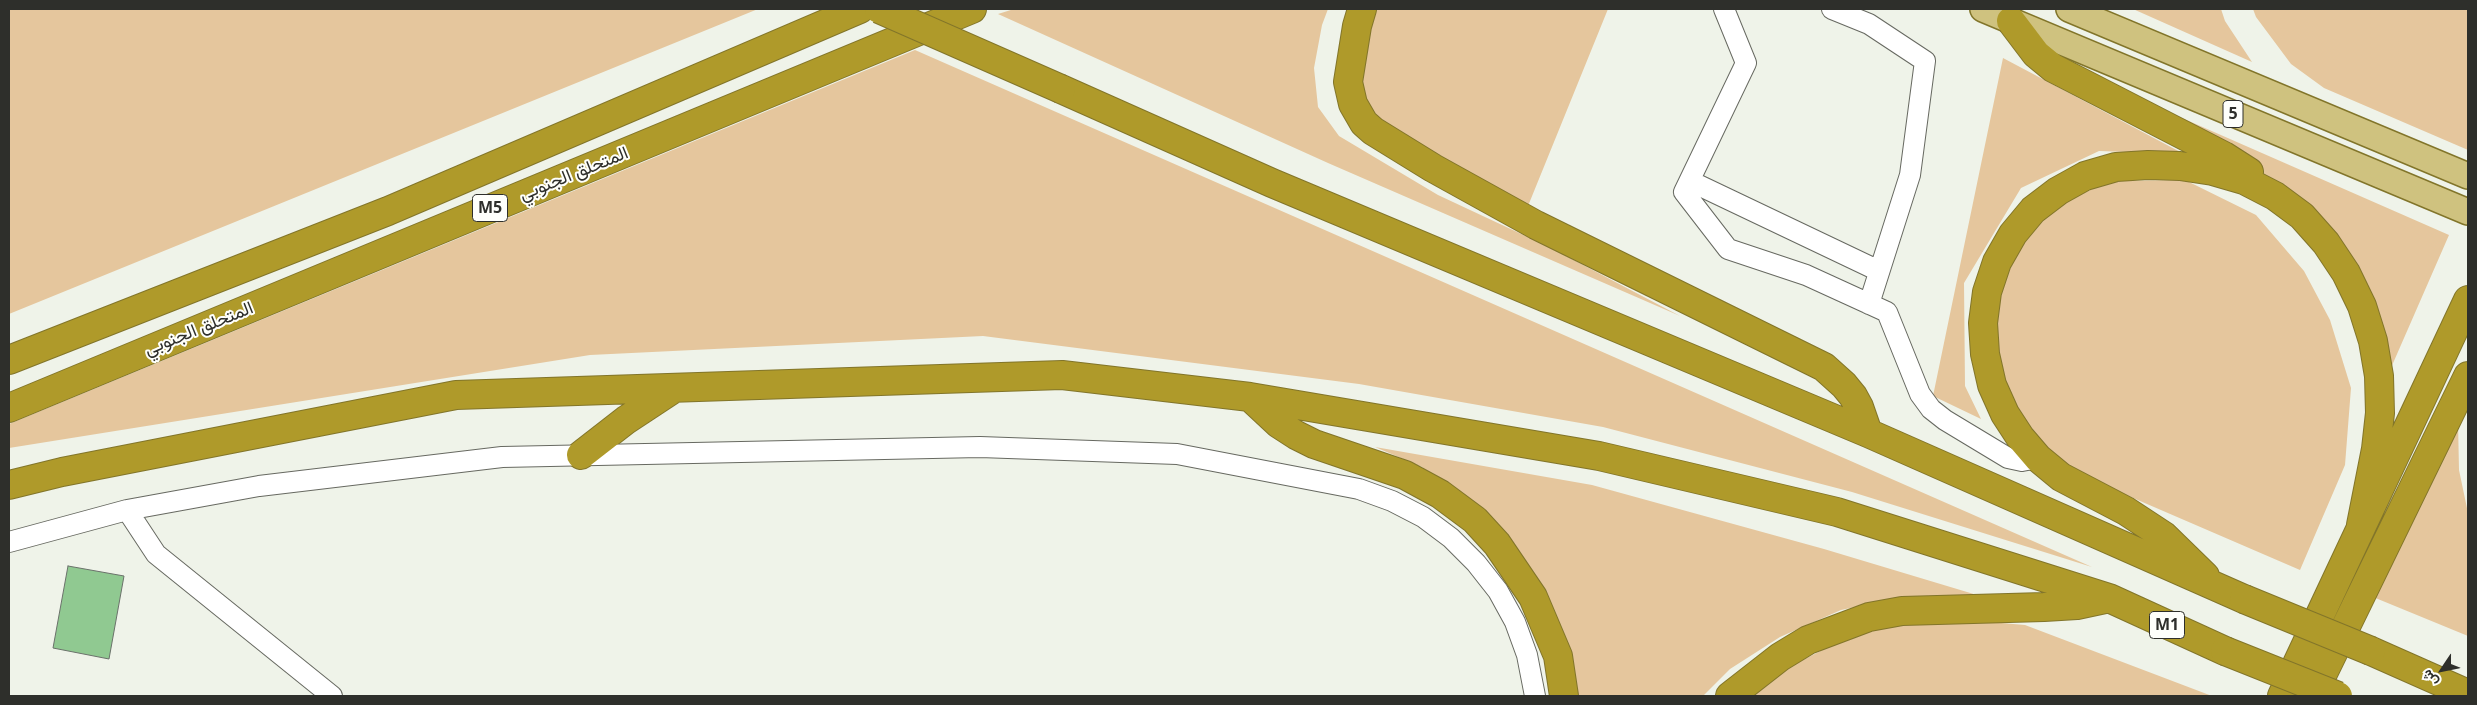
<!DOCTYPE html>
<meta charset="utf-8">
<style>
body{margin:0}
#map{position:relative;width:2477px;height:705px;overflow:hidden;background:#eff3e9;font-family:"Noto Sans",Vazirmatn,sans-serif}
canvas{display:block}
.frame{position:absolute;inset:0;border:10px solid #2e2f2b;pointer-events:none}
.north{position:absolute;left:2417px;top:645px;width:50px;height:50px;-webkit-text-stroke:4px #fefffb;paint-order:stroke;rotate:236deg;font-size:14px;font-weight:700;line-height:20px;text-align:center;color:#2e2f2b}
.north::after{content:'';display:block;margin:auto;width:18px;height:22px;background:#2e2f2b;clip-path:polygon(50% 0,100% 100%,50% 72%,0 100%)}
</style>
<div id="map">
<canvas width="2477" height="705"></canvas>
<div class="frame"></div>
<div class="north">ش</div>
</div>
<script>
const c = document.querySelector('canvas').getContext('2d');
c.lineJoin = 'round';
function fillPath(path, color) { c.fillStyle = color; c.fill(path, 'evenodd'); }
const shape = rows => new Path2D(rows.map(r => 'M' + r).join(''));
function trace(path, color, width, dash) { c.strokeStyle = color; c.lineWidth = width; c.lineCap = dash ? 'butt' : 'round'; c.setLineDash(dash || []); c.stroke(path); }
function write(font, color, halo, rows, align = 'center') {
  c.font = font + ' "Noto Sans",Vazirmatn,sans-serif'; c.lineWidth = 4; c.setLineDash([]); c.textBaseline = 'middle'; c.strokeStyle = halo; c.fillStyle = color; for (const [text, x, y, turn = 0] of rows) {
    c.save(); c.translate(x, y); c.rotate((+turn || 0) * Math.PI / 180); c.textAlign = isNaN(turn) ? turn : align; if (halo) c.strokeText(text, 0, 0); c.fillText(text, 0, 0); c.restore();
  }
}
fillPath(shape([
 [9,9,758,9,9,314],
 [1014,9,1328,9,1322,25,1314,68,1318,107,1339,136,1438,195,1547,246,1680,316,1328,163,998,14],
 [1365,9,1608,9,1528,206,1368,116,1350,95],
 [2133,9,2221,9,2225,21,2252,62],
 [2253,9,2468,9,2468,150,2324,88,2291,64,2256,17],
 [915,50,2092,567,1852,492,1603,427,1359,384,983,336,590,355,9,448,9,424],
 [2003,58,2184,154,2099,151,2021,188,1964,283,1965,386,1981,419,1933,396],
 [2141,100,2449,235,2380,393,2378,344,2271,179],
 [2185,180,2256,215,2304,271,2330,320,2351,388,2345,465,2300,570,2045,460,1995,380,1990,290,2040,215,2108,181],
 [2458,421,2459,470,2468,513,2468,636,2373,597],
 [1375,447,1592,485,1824,549,1977,595,1898,598,1841,610,1780,637,1730,669,1703,696,1564,696,1488,520,1422,467],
 [1978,621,2025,625,2212,696,1743,696,1797,663,1852,635,1905,623]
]), '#e5c69d');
const building = shape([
 [68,566,124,576,109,659,53,648,68,566]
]);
fillPath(building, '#90c991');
trace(building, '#6a716a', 1);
const minor = shape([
 [1724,9,1746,63,1684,192,1728,249,1806,275,1887,312,1920,394,1931,409,1945,420,2008,458,2022,461,2038,458],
 [1832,9,1869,24,1925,61,1910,175,1869,304],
 [1690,181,1879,271],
 [127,510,156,554,332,696],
 [9,542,127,510,259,486,502,457,980,447,1177,454,1359,489,1392,501,1423,517,1451,538,1476,563,1498,591,1515,622,1527,655,1535,696]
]);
const major = shape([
 [1983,9,2468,212],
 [2069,9,2468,176]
]);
const highway = shape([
 [1362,9,1357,26,1348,82,1353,104,1364,123,1373,131,1433,168,1536,225,1824,367,1844,385,1853,396,1859,407,1868,433],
 [2011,21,2036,54,2053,68,2224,156,2249,172],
 [1061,89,1272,183,1868,433,2244,599],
 [9,360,388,211,860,9],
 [1250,397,1279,424,1296,435,1314,444,1405,475,1440,494,1475,520,1497,544,1533,597,1558,656,1564,696],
 [9,408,972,9],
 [581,455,626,420,673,389],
 [9,485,62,472,456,395,1062,375,1250,397,1599,456,1837,512,2109,598,2225,651],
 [2205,576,2164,536,2126,511,2061,477,2038,458,2020,437,2005,414,1992,385,1985,354,1983,323,1987,292,1997,262,2013,234,2033,210,2058,191,2085,176,2116,167,2148,165,2180,166,2213,171,2244,180,2275,196,2302,216,2326,243,2346,273,2362,306,2373,341,2379,376,2380,413,2376,449,2361,525],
 [2371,651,2468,694],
 [1730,696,1780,657,1808,640,1869,617,1902,611,2044,607,2077,605,2105,599],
 [2282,696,2468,300],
 [2312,696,2468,376]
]);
trace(minor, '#676961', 22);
trace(major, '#82752a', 28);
trace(highway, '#82752a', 30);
trace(minor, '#fff', 20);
trace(major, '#cfc27f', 25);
trace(highway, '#af9a2a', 28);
const highwayBridge = shape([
 [879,9,1061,89],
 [2244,599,2371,651],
 [2225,651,2338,696]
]);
trace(highwayBridge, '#82752a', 30, []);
trace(highwayBridge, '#af9a2a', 28);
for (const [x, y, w] of [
 [2233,114,20],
 [490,208,35],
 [2167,625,35]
]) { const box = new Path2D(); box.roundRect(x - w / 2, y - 13.5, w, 27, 4); c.fillStyle = '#fefffb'; c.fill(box); trace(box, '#2e2f2b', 1); }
write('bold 16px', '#2e2f2b', null, [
 ["5",2233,114],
 ["M5",490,208],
 ["M1",2167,625]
]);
write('18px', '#2e2f2b', '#fefffb', [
 ["المتحلق الجنوبي",574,174,-22],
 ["المتحلق الجنوبي",199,329,-22]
]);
</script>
